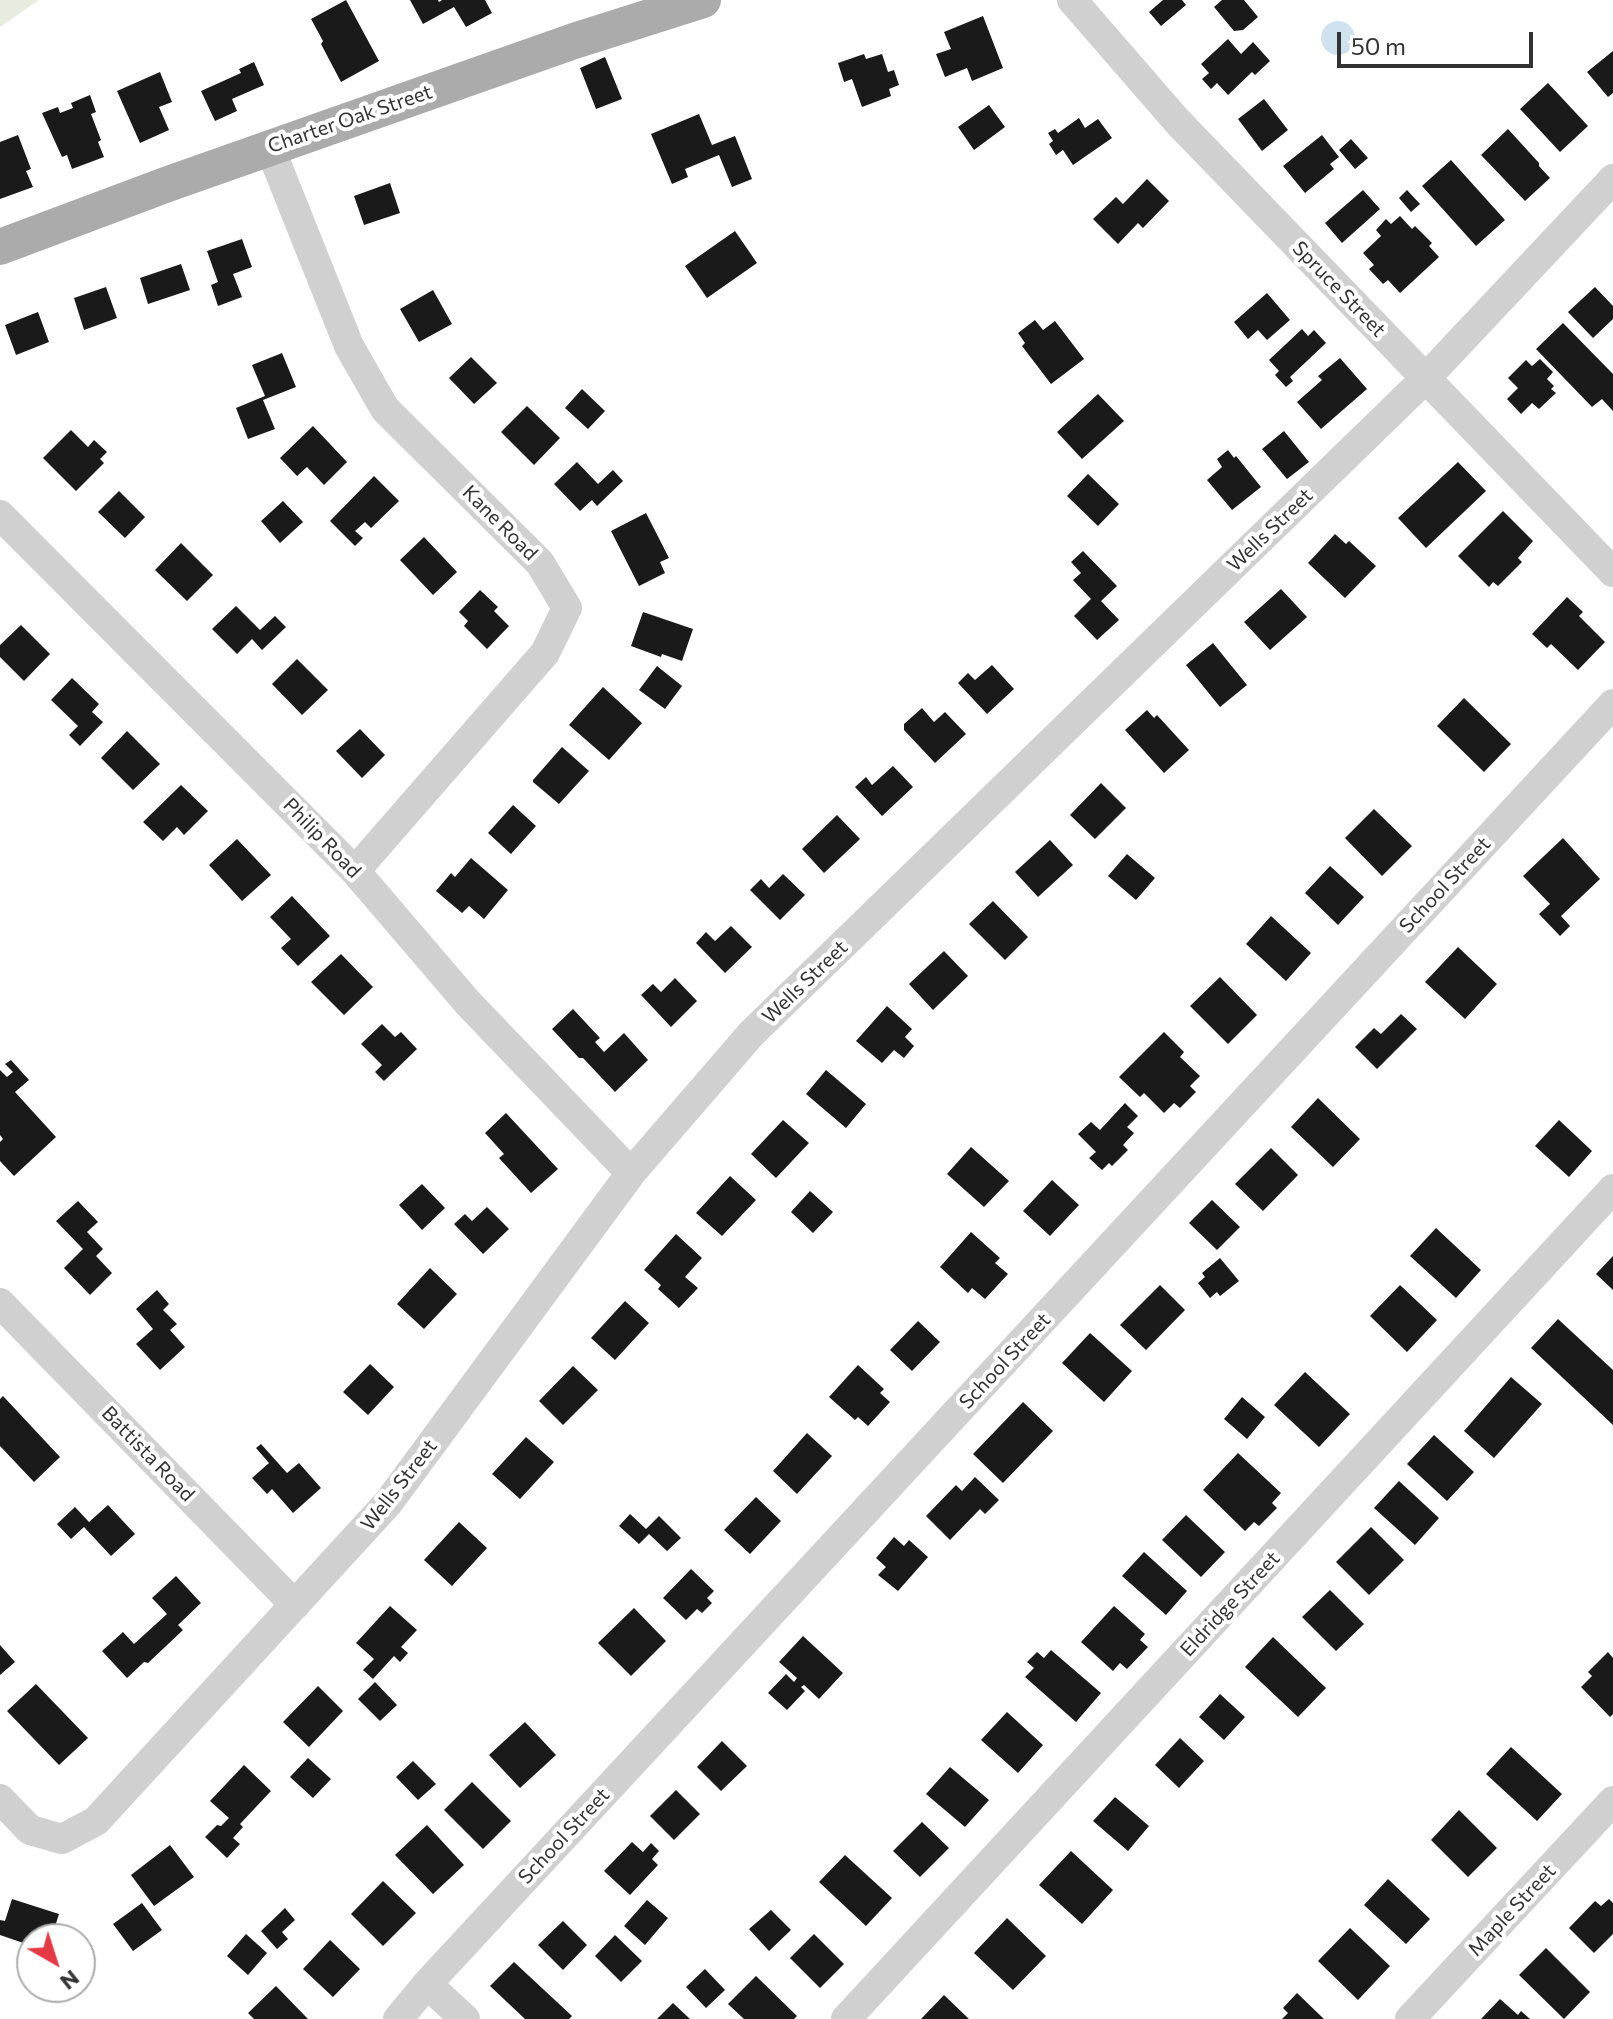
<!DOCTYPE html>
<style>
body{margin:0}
#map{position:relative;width:1613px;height:2019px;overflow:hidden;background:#fff;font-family:Commissioner,sans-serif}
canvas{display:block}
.north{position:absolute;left:16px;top:1923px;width:80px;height:80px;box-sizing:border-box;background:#fff;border:2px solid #adadad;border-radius:50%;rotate:141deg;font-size:22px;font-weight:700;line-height:32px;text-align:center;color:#333}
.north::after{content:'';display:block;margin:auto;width:28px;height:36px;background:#e63946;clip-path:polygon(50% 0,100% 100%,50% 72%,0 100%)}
.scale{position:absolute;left:1337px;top:32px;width:196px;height:36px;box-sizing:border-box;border:4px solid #333;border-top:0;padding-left:10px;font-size:24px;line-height:28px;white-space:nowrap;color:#333;-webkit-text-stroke:6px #fff;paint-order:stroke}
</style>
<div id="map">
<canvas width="1613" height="2019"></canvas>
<div class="north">N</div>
<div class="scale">50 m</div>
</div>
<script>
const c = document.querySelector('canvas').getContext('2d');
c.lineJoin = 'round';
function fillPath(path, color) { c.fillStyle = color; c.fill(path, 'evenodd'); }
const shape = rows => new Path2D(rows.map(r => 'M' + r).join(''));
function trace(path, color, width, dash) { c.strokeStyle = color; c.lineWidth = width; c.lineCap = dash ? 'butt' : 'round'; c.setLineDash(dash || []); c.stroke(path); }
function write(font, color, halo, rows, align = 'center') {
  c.font = font + ' Commissioner,sans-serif'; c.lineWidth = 8; c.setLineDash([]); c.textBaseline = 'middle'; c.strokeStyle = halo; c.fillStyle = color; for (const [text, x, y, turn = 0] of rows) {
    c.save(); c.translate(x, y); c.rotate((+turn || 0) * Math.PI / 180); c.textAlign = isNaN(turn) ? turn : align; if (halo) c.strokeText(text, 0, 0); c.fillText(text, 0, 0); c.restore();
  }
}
fillPath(shape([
 [0,0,39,0,0,27]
]), '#e6ecdf');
fillPath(shape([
 '1321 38a17 17 0 1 1 34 0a17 17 0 1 1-34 0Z'
]), '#cfe2ee');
fillPath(shape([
 [346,0,379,61,341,82,321,44,323,41,311,19],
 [410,0,438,0,439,2,442,0,485,0,492,13,466,27,454,7,423,24],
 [1163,0,1182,0,1186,5,1161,26,1149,12],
 [1222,0,1244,0,1258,17,1243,30,1234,31,1214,7],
 [983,16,1003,68,972,81,967,68,945,77,936,54,951,49,944,32],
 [1228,39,1241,54,1253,42,1270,61,1255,75,1252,72,1228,95,1217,83,1211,89,1202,79,1209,73,1201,64],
 [1613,51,1613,93,1608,97,1587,72],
 [864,54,866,59,882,54,888,72,894,70,899,85,889,89,891,96,862,107,852,79,844,82,838,63],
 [605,57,622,99,596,109,580,68],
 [254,62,264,85,232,99,237,111,215,121,201,91,241,73,239,69],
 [160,72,172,102,159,107,169,130,140,143,117,91],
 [1548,83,1588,126,1560,152,1520,109],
 [90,95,96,112,91,114,101,140,98,142,104,157,72,169,67,155,62,157,42,113,58,107,60,113,73,108,71,103],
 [1264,99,1288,130,1262,151,1238,119],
 [989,105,1005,127,974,150,958,127],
 [699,114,712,145,735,136,752,179,732,187,719,155,685,169,688,177,672,184,651,134],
 [1079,118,1085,128,1098,119,1112,138,1073,165,1063,150,1056,155,1049,144,1053,141,1048,133,1055,129,1058,133],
 [1508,129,1539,163,1539,166,1550,178,1525,201,1481,155],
 [18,135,31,169,26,171,33,187,0,199,0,142],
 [1322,135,1339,157,1330,164,1334,169,1305,193,1283,166],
 [1351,139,1368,158,1355,169,1339,150],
 [1451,160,1505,220,1476,246,1422,186],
 [1147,179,1169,201,1143,228,1138,223,1118,244,1093,219,1116,197,1123,204],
 [390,183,400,213,364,225,354,196],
 [1363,190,1380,209,1342,243,1325,223],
 [1407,190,1420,204,1411,212,1399,198],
 [1400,216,1412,229,1415,226,1432,243,1429,246,1439,257,1400,293,1388,280,1383,284,1369,269,1374,265,1363,253,1381,236,1376,230,1386,219,1391,224],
 [735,231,757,263,707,298,685,266],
 [242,239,252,267,233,274,242,297,218,306,211,285,218,282,207,251],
 [181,264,190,290,148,304,140,278],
 [106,287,117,318,84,330,74,298],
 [1595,287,1613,306,1613,319,1593,338,1568,312],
 [433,290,452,324,419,342,400,309],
 [1267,293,1290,320,1267,340,1258,330,1248,339,1234,322],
 [38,312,49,342,16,355,5,325],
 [1035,320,1043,330,1055,321,1084,359,1051,384,1022,346,1025,343,1018,333],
 [1563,323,1613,374,1613,411,1602,399,1592,407,1536,349],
 [1302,329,1308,336,1314,330,1326,343,1290,377,1293,381,1286,387,1275,375,1279,371,1269,360],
 [282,353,296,387,263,400,275,429,248,439,236,408,265,396,252,365],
 [471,357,497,383,474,404,449,378],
 [1340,358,1367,389,1321,429,1297,402,1322,380,1318,376],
 [1540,359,1553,372,1547,379,1554,386,1551,389,1556,393,1539,409,1532,403,1521,414,1507,399,1518,388,1508,378,1526,360,1532,366],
 [582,389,605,411,588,429,565,408],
 [1098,394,1124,421,1082,459,1057,432],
 [527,406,560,438,534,465,501,432],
 [313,426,347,462,324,485,307,467,297,476,280,458],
 [71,430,88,447,94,440,107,452,100,459,104,463,76,491,43,458],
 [1284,431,1309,462,1287,479,1262,449],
 [1228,450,1234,458,1236,456,1261,487,1232,510,1207,480,1222,467,1217,459],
 [577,462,598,484,613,470,623,481,597,506,592,500,580,511,554,484],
 [1458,462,1486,491,1426,548,1398,518],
 [1088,474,1119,504,1098,526,1067,496],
 [374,476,399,501,371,528,365,522,355,531,363,538,355,546,330,521],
 [119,491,145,517,125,538,98,512],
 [283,501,303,522,280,543,261,521],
 [1503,511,1533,541,1518,558,1522,562,1498,586,1493,582,1489,587,1458,556],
 [646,513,669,558,660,562,665,573,639,586,611,531],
 [1335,534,1346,544,1349,541,1376,566,1345,598,1308,563],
 [424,537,457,572,433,595,400,560],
 [181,543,213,575,187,601,155,570],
 [1083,551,1117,586,1101,601,1119,620,1097,640,1074,616,1091,599,1073,580,1081,573,1071,562],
 [1281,589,1307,617,1270,650,1244,622],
 [480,590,498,607,494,611,509,626,487,649,464,626,468,621,459,612],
 [1567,597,1583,612,1579,616,1605,642,1578,670,1551,644,1547,648,1532,634],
 [236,606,260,630,275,616,286,627,262,650,252,639,237,654,212,629],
 [643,612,693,629,682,661,662,654,661,657,631,646],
 [21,625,50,654,24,681,0,657,0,645],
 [1213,643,1247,685,1220,707,1186,665],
 [297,659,328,690,302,715,272,684],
 [992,665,1014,689,987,714,958,683,968,673,975,680],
 [657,666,682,686,665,709,639,690],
 [72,678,99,704,92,712,103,722,80,746,69,735,78,726,51,700],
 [603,687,642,723,609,760,569,725],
 [1464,698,1511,744,1484,772,1437,726],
 [922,708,934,722,945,712,966,734,935,763,904,730,904,724],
 [1147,710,1154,718,1157,715,1189,750,1164,773,1125,730],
 [360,729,385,755,362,778,336,751],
 [127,731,160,764,133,790,101,758],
 [562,747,589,771,559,804,533,782,533,780],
 [893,766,913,787,882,816,855,787,866,777,872,785],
 [1101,783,1126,808,1095,839,1070,815],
 [181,785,208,811,184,835,177,827,163,841,143,822],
 [513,805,536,826,511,854,488,833],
 [1374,809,1412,846,1382,876,1345,838],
 [837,815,860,839,824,873,802,849],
 [1563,838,1600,879,1561,916,1570,926,1560,936,1539,914,1550,904,1523,876],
 [237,839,271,875,242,901,209,865],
 [1050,840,1073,865,1038,897,1015,872],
 [1127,854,1155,878,1136,900,1108,876],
 [471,858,508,890,484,919,469,906,462,913,436,891,451,873,455,877],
 [1330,866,1364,897,1338,925,1305,893],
 [783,874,805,895,780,920,750,890,761,879,769,888],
 [292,896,330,936,298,966,281,948,291,939,270,917],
 [993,901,1028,937,1005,960,969,924],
 [1271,916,1311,953,1286,981,1246,944],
 [731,926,752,947,725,973,696,943,706,932,715,941],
 [1458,947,1497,984,1465,1019,1425,982],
 [944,951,968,976,933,1010,909,984],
 [341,954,373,987,344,1015,311,982],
 [1220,977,1257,1015,1228,1044,1190,1006],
 [675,978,697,1001,671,1027,641,995,653,984,661,992],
 [887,1006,912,1029,905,1037,914,1046,904,1058,894,1050,882,1063,856,1041],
 [573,1009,600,1038,595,1042,604,1052,624,1033,648,1060,615,1092,583,1058,579,1058,552,1029],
 [1401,1014,1417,1029,1377,1069,1355,1047,1374,1028,1381,1034],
 [382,1024,395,1037,401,1032,417,1049,384,1081,375,1072,382,1065,361,1044],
 [1164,1032,1184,1052,1180,1057,1200,1076,1190,1086,1196,1092,1180,1108,1174,1103,1164,1113,1144,1093,1140,1097,1119,1077],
 [11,1060,29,1080,15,1092,56,1137,14,1176,0,1161,0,1142,3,1139,0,1135,0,1070,7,1077,13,1072,5,1064],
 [826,1070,866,1104,846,1128,806,1094],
 [1318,1098,1360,1139,1333,1167,1291,1127],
 [1125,1103,1138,1116,1127,1127,1134,1133,1123,1145,1128,1150,1112,1166,1109,1163,1102,1170,1089,1158,1096,1152,1078,1134,1091,1122,1100,1130],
 [506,1113,558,1169,531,1193,499,1158,504,1154,485,1133],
 [783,1120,809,1143,776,1178,751,1154],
 [1559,1120,1592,1151,1569,1177,1535,1146],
 [971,1147,1009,1181,984,1207,947,1174],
 [1271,1148,1298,1175,1263,1211,1235,1184],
 [730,1176,756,1200,722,1236,696,1213],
 [1052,1180,1079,1205,1050,1236,1023,1211],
 [422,1184,445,1208,422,1230,399,1205],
 [810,1191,833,1212,813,1233,791,1212],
 [1212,1200,1240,1227,1217,1250,1189,1223],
 [78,1201,98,1222,87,1232,103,1249,96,1256,112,1273,90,1295,64,1268,83,1249,56,1221],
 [487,1207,509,1229,483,1254,454,1224,465,1214,472,1221],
 [1436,1228,1481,1270,1456,1298,1410,1256],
 [971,1232,1000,1258,995,1263,1008,1274,985,1299,972,1288,968,1293,940,1267],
 [676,1234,702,1258,685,1277,698,1288,679,1308,658,1289,661,1285,644,1270],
 [1613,1256,1613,1290,1596,1274],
 [1220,1258,1239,1281,1220,1296,1217,1292,1210,1298,1198,1283,1205,1277,1202,1273],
 [430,1268,457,1294,424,1329,397,1304],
 [1160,1285,1185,1310,1146,1350,1120,1325],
 [1400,1285,1437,1320,1407,1352,1370,1316],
 [157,1290,169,1304,163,1310,177,1324,170,1330,185,1347,160,1370,136,1344,153,1329,136,1309],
 [625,1301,649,1323,615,1360,591,1338],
 [1558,1319,1613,1370,1613,1425,1531,1348],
 [918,1321,940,1342,912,1371,890,1350],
 [1090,1333,1132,1371,1104,1402,1062,1363],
 [370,1364,394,1387,368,1415,343,1392],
 [858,1365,884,1389,880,1393,890,1402,868,1426,858,1417,855,1420,829,1397],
 [573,1366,598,1390,563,1425,539,1401],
 [1305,1372,1350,1414,1319,1447,1274,1405],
 [1511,1377,1542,1404,1494,1458,1464,1431],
 [3,1396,60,1457,34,1482,0,1446,0,1399],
 [1242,1397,1265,1417,1247,1439,1224,1419],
 [1023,1402,1053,1431,1003,1483,973,1454],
 [807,1433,832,1456,797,1494,773,1471],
 [1434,1435,1474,1472,1447,1501,1407,1464],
 [526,1437,554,1462,520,1499,492,1474],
 [261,1444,287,1473,299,1463,321,1488,293,1513,272,1489,267,1494,252,1478,269,1463,256,1448],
 [1238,1453,1281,1493,1272,1503,1277,1508,1259,1526,1254,1522,1245,1531,1203,1490],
 [975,1477,999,1500,985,1514,980,1509,950,1540,926,1516,956,1485,962,1491],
 [1399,1481,1439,1518,1415,1545,1374,1508],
 [756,1497,781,1521,750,1554,724,1530],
 [108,1505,135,1534,111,1556,84,1527,71,1539,57,1524,75,1507,89,1522],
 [630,1514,646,1529,659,1516,681,1538,667,1551,649,1534,639,1544,619,1526],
 [1186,1515,1225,1552,1201,1577,1162,1540],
 [459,1522,487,1548,452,1586,424,1560],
 [1371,1527,1404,1560,1369,1595,1336,1562],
 [894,1537,904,1546,909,1540,928,1557,898,1591,878,1575,886,1567,876,1558],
 [1144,1552,1187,1591,1166,1615,1122,1576],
 [691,1569,714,1591,707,1598,712,1603,702,1613,697,1609,686,1620,663,1598],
 [176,1576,201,1603,178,1625,183,1630,148,1663,144,1662,127,1678,102,1651,123,1632,134,1644,167,1614,152,1598],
 [1330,1590,1364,1624,1336,1651,1302,1617],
 [390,1606,417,1630,401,1647,408,1653,400,1662,394,1656,373,1679,363,1670,374,1659,356,1643],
 [1114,1606,1145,1634,1140,1640,1148,1647,1127,1669,1120,1663,1113,1671,1081,1642],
 [634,1608,666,1641,631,1676,598,1643],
 [803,1636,843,1673,819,1699,804,1685,801,1687,805,1691,787,1710,768,1693,786,1674,794,1682,797,1678,779,1662],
 [1273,1637,1326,1688,1298,1717,1245,1667],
 [0,1645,15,1662,0,1675],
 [1051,1650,1101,1693,1076,1722,1025,1677,1034,1668,1027,1662,1037,1652,1044,1658],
 [1608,1652,1613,1658,1613,1714,1610,1717,1581,1687,1592,1676,1588,1672],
 [375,1682,397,1705,380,1721,358,1699],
 [36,1684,88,1738,59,1765,7,1711],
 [318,1686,343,1711,309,1747,283,1722],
 [1220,1694,1245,1717,1224,1740,1199,1717],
 [1007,1712,1043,1745,1018,1773,981,1740],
 [525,1722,556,1755,520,1788,489,1755],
 [1180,1738,1204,1761,1179,1788,1155,1765],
 [722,1741,747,1766,721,1791,697,1767],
 [1511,1747,1562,1794,1537,1821,1486,1774],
 [308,1758,331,1779,313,1798,290,1777],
 [413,1761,436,1784,418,1800,396,1777],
 [244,1765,271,1791,240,1824,243,1827,233,1838,240,1844,227,1858,205,1837,217,1825,221,1826,229,1818,210,1801],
 [950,1767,989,1800,965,1827,926,1794],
 [472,1782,511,1821,483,1849,444,1810],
 [676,1790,700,1814,674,1840,650,1816],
 [1115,1797,1149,1826,1128,1851,1093,1821],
 [1459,1810,1497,1848,1468,1877,1431,1840],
 [922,1822,949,1848,920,1877,893,1851],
 [427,1825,464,1865,433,1894,395,1855],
 [632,1842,643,1852,651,1843,659,1851,652,1859,658,1865,630,1895,604,1871],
 [170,1845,194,1877,154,1906,131,1875],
 [1071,1851,1113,1890,1082,1924,1039,1885],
 [845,1855,892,1898,866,1926,819,1882],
 [1388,1879,1430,1919,1406,1944,1364,1905],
 [383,1881,416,1913,383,1946,351,1914],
 [12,1899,59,1914,51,1939,32,1939,32,1946,0,1935,0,1920,5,1921],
 [1609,1899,1613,1903,1613,1934,1594,1953,1569,1928,1595,1901,1601,1906],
 [647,1900,668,1918,645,1945,624,1926],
 [142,1903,162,1930,133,1951,113,1924],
 [285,1908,295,1920,282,1932,288,1939,277,1949,261,1931],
 [771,1910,791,1930,769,1951,749,1929],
 [1007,1918,1046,1956,1013,1990,974,1953],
 [563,1921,587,1945,563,1970,538,1945],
 [1350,1928,1390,1966,1358,2000,1318,1961],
 [246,1934,267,1953,248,1975,227,1956],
 [814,1934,844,1964,820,1988,790,1958],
 [615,1935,642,1961,621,1982,595,1956],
 [330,1940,360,1969,333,1997,303,1969],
 [1546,1948,1590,1992,1564,2019,1519,1975],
 [514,1962,572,2016,569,2019,525,2019,490,1986],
 [705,1969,725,1990,706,2008,686,1987],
 [756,1976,797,2016,794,2019,744,2019,728,2004],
 [276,1986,308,2019,254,2019,248,2013],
 [1297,1993,1324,2019,1282,2019,1288,2013,1283,2008],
 [944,1995,969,2019,921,2019],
 [1500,1999,1518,2015,1521,2011,1530,2019,1481,2019],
 [673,2003,690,2019,657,2019]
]), '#1a1a1a');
trace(shape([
 [1072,0,1177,121,1613,572],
 [270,148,349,346,385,409,540,563,567,608,545,653,355,871],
 [0,515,355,871,468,1003,631,1173],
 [0,1303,295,1605],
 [0,1799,30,1830,62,1839,96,1821,388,1503,631,1173,751,1034,1425,379,1613,179],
 [427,1984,465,2019],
 [398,2019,427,1984,1613,704],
 [846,2019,1613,1189],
 [1410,2019,1613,1801]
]), '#d0d0d0', 30);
trace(shape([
 [0,247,168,184,432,91,574,41,703,0]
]), '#ababab', 36);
write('20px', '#333', '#fff', [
 ["Charter Oak Street",350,119,-19],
 ["Spruce Street",1339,289,46],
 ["Kane Road",500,523,45],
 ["Wells Street",1270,530,-44],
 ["Philip Road",322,838,46],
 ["School Street",1445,885,-47],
 ["Wells Street",805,982,-44],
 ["School Street",1005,1361,-47],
 ["Battista Road",148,1454,46],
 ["Wells Street",399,1485,-52],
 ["Eldridge Street",1230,1604,-47],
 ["School Street",564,1836,-47],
 ["Maple Street",1512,1910,-47]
]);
</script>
